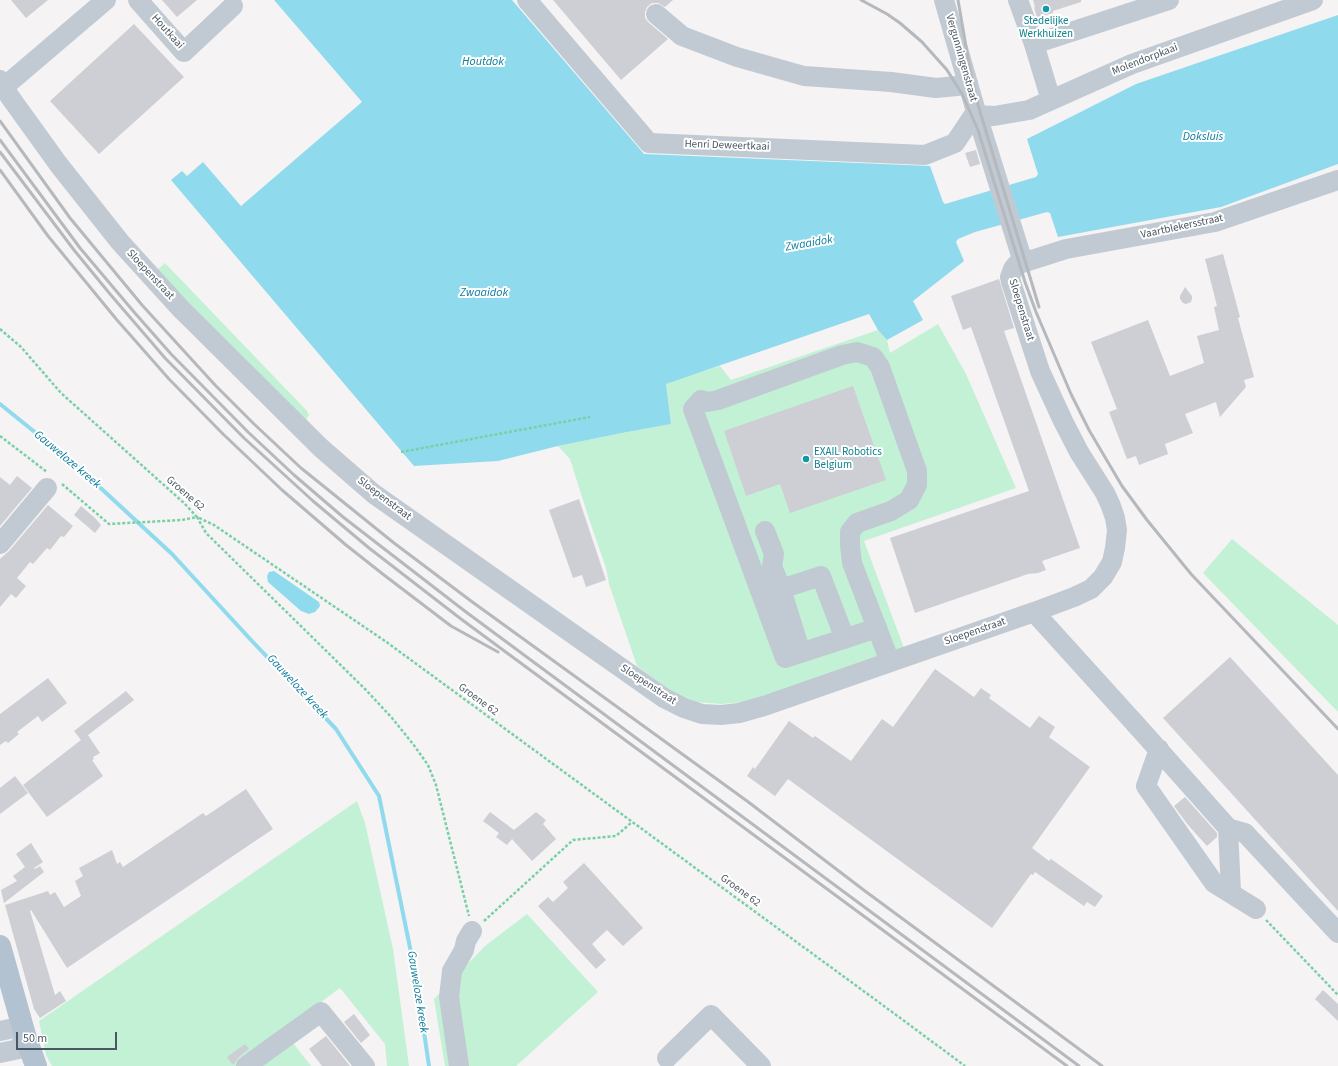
<!DOCTYPE html>
<style>
body{margin:0}
#map{position:relative;width:1338px;height:1066px;overflow:hidden;background:#f5f3f3;font-family:"Source Sans 3",sans-serif}
canvas{display:block}
.scale{position:absolute;left:16px;top:1032px;width:101px;height:18px;box-sizing:border-box;border:2px solid #4a5661;border-top:0;padding-left:5px;font-size:12px;line-height:14px;white-space:nowrap;color:#4a5661;-webkit-text-stroke:3px #fff;paint-order:stroke}
</style>
<div id="map">
<canvas width="1338" height="1066"></canvas>
<div class="scale">50 m</div>
</div>
<script>
const c = document.querySelector('canvas').getContext('2d');
c.lineJoin = 'round';
function fillPath(path, color) { c.fillStyle = color; c.fill(path, 'evenodd'); }
const shape = rows => new Path2D(rows.map(r => 'M' + r).join(''));
function trace(path, color, width, dash) { c.strokeStyle = color; c.lineWidth = width; c.lineCap = dash ? 'butt' : 'round'; c.setLineDash(dash || []); c.stroke(path); }
function write(font, color, halo, rows, align = 'center') {
  c.font = font + ' "Source Sans 3",sans-serif'; c.lineWidth = 4; c.setLineDash([]); c.textBaseline = 'middle'; c.strokeStyle = halo; c.fillStyle = color; for (const [text, x, y, turn = 0] of rows) {
    c.save(); c.translate(x, y); c.rotate((+turn || 0) * Math.PI / 180); c.textAlign = isNaN(turn) ? turn : align; if (halo) c.strokeText(text, 0, 0); c.fillText(text, 0, 0); c.restore();
  }
}
fillPath(shape([
 [165,263,307,411,309,415,306,420,188,303,157,270],
 [938,324,966,374,1016,488,864,541,904,648,774,693,745,702,721,704,696,702,672,692,637,666,609,584,606,568,590,522,570,459,558,446,622,433,671,424,666,384,677,379,720,366,731,380,878,330,887,340,890,353],
 [1232,539,1338,625,1338,712,1203,573],
 [357,801,365,823,393,949,409,1066,387,1066,385,1044,340,988,283,1030,311,1066,52,1066,46,1055,39,1021],
 [527,914,598,992,516,1066,445,1066,434,999,485,946]
]), '#c3f1d5');
fillPath(shape([
 [274,0,512,0,644,154,930,166,943,202,945,204,1036,177,1038,174,1027,139,1136,84,1338,15,1338,164,1221,207,1058,237,1050,213,1047,212,975,232,958,239,956,242,964,261,913,301,923,320,887,340,878,330,869,314,666,384,671,424,622,433,558,446,498,461,414,466,171,180,182,171,187,176,203,162,241,206,362,102],
 [274,571,319,602,320,606,315,612,309,614,301,611,268,582,267,576,269,572]
]), '#90daee');
trace(shape([
 [0,404,78,467,172,554,251,640,336,729,379,796,416,977,429,1066]
]), '#90daee', 4);
fillPath(shape([
 [11,0,48,0,26,18],
 [162,0,197,0,177,17],
 [553,0,673,0,665,7,658,3,652,3,647,7,645,12,645,18,648,22,668,39,621,80],
 [1033,0,1081,0,1081,2,1053,11,1053,13,1037,18,1034,7,1035,7],
 [134,24,184,77,99,154,50,101],
 [976,150,980,164,970,167,965,153],
 [1223,254,1240,317,1238,318,1254,377,1244,380,1246,387,1220,417,1216,402,1185,414,1193,433,1165,444,1168,454,1139,465,1136,456,1127,459,1109,412,1117,409,1091,342,1148,320,1170,376,1204,363,1197,336,1219,330,1214,307,1217,306,1205,259],
 [999,279,1014,328,1004,331,1080,548,1042,561,1046,570,1038,573,1028,574,915,613,890,538,1029,491,971,327,963,330,951,296],
 [1185,287,1192,296,1192,299,1191,302,1186,304,1183,303,1180,299,1180,296],
 [853,386,886,480,790,513,780,484,746,496,724,431],
 [17,476,32,488,0,526,0,477,10,485],
 [579,499,606,580,586,587,582,575,573,578,549,510],
 [48,505,73,526,64,537,61,536,50,550,47,548,33,564,30,562,17,578,26,586,16,598,11,594,0,607,0,559,9,551],
 [81,506,95,518,101,525,95,533,74,515],
 [1230,657,1338,775,1338,911,1163,718],
 [935,669,974,697,981,688,991,695,989,698,1030,728,1039,716,1055,727,1049,737,1090,767,1032,848,1049,861,1051,859,1103,896,1095,907,1087,902,1084,906,1035,872,1033,875,1031,874,992,928,788,779,775,796,747,776,753,767,755,769,789,721,813,738,815,736,851,761,882,719,893,727],
 [48,678,67,703,42,722,38,716,17,732,19,734,8,743,6,741,0,745,0,714],
 [126,691,134,700,88,735,100,753,93,757,94,759,92,760,103,776,47,817,23,785,81,740,74,731],
 [15,776,28,793,0,814,0,788],
 [246,789,273,829,67,968,31,910,30,911,55,995,60,991,66,1001,40,1018,34,1009,5,905,48,891,50,895,55,892,64,907,81,896,75,881,83,876,79,868,112,850,117,864,120,862,123,867,203,813,206,816],
 [1185,797,1217,833,1217,837,1207,846,1188,825,1174,806],
 [490,812,514,830,536,812,546,820,543,824,556,839,532,861,512,839,507,845,496,837,499,833,483,821],
 [31,843,43,862,34,868,35,869,40,866,44,872,4,903,1,890,17,881,13,876,25,867,16,854],
 [584,863,643,928,623,946,607,930,592,944,606,960,596,969,538,906,548,897,553,902,568,888,563,882],
 [1323,990,1338,1004,1338,1021,1315,999],
 [354,1014,370,1035,361,1043,344,1022],
 [326,1036,350,1066,322,1066,309,1049],
 [245,1044,249,1049,239,1057,233,1065,227,1057]
]), '#cdcfd5');
trace(shape([
 [0,329,21,347,61,393,184,503,197,517,214,525,385,641,884,1006,965,1066],
 [0,436,47,472],
 [401,452,590,417],
 [62,484,109,524,182,520,197,517,206,533,366,690,392,718,413,744,428,765,436,785,469,916],
 [1266,920,1338,995],
 [484,921,573,840,616,836,632,822]
]), '#7ad0a6', 2.5, [3, 2]);
trace(shape([
 [138,0,184,52,233,6],
 [527,0,649,143,925,155,955,143,973,116,977,115],
 [944,0,977,115,1023,262],
 [1018,0,1034,44,1051,100],
 [656,14,682,36,737,57,804,76,891,82,936,88,957,86,968,83],
 [1034,44,1169,0],
 [0,80,10,97,59,165,120,242,181,309,321,448,374,494,664,698,684,708,702,714,721,715,739,713,764,706,1034,612,1074,597,1091,589,1103,577,1112,562,1115,548,1117,530,1115,518,1111,506,1105,493,1079,452,1063,421,1040,371,1011,282,1010,277,1013,269,1016,265,1066,249,1215,222,1338,180],
 [4,87,106,0],
 [977,115,994,116,1029,110,1132,64,1313,0],
 [765,531,774,554,772,566,781,589],
 [0,544,47,488],
 [1034,612,1140,729,1228,828,1231,892],
 [877,627,865,632,785,658,693,409,701,400,707,402,718,400,842,355,857,352,873,357,880,367,917,471,917,485,909,500,891,511,857,523,850,532,850,545,852,563,890,662],
 [801,653,781,589,821,576,845,639],
 [1159,749,1146,786,1214,883,1256,909],
 [1228,828,1245,833,1338,933],
 [0,1031,14,1028,25,1035,19,1049,0,1053],
 [667,1058,711,1015,761,1066],
 [246,1066,321,1012,365,1066],
 [459,1066,449,997,452,971,464,950,466,941,472,931]
]), '#c1cad2', 20);
trace(shape([
 [0,946,25,1035,36,1066]
]), '#b3c2d1', 22);
trace(shape([
 [861,0,887,14,900,23,922,42,947,70,962,94,978,130,1025,282,1036,312,1071,394,1089,430,1122,486,1147,520,1191,574,1338,729],
 [958,0,970,70,978,105,1039,307],
 [0,121,70,218,142,305,215,385,254,424,301,468,394,543,471,601,747,801,865,891,1102,1066],
 [0,140,80,248,134,312,171,354,248,432,294,475,343,517,466,612,1079,1066],
 [0,152,74,250,110,294,165,358,244,438,313,501,369,548,461,619,1067,1066],
 [0,170,48,236,117,320,169,379,223,434,282,490,346,545,384,575,451,626,498,652]
]), '#b5b8bd', 3);
for (const [x, y, r, color] of [
 [1046,9,4,"#0f9aa8"],
 [806,459,4,"#0f9aa8"]
]) { const dot = new Path2D(); dot.arc(x, y, r, 0, 2 * Math.PI); c.fillStyle = color; c.fill(dot); trace(dot, '#fff', 1.5); }
write('11px', '#0d838f', '#fff', [
 ["Stedelijke",1046,22],
 ["Werkhuizen",1046,35],
 ["EXAIL Robotics",814,453,"left"],
 ["Belgium",814,466,"left"]
]);
write('11px', '#4a5661', '#fff', [
 ["Houtkaai",167,32,48],
 ["Vergunningenstraat",961,58,74],
 ["Molendorpkaai",1145,60,-21],
 ["Henri Deweertkaai",727,146,2],
 ["Vaartblekersstraat",1182,227,-12],
 ["Sloepenstraat",150,275,47],
 ["Sloepenstraat",1021,310,73],
 ["Groene 62",185,494,41],
 ["Sloepenstraat",384,499,37],
 ["Sloepenstraat",975,632,-19],
 ["Sloepenstraat",648,685,33],
 ["Groene 62",478,700,36],
 ["Groene 62",740,891,36]
]);
write('italic 12px', '#0c7c9b', '#fff', [
 ["Houtdok",483,62],
 ["Doksluis",1203,137],
 ["Zwaaidok",809,244,-10],
 ["Zwaaidok",484,293],
 ["Gauweloze kreek",67,460,40],
 ["Gauweloze kreek",297,687,47],
 ["Gauweloze kreek",417,992,81]
]);
</script>
